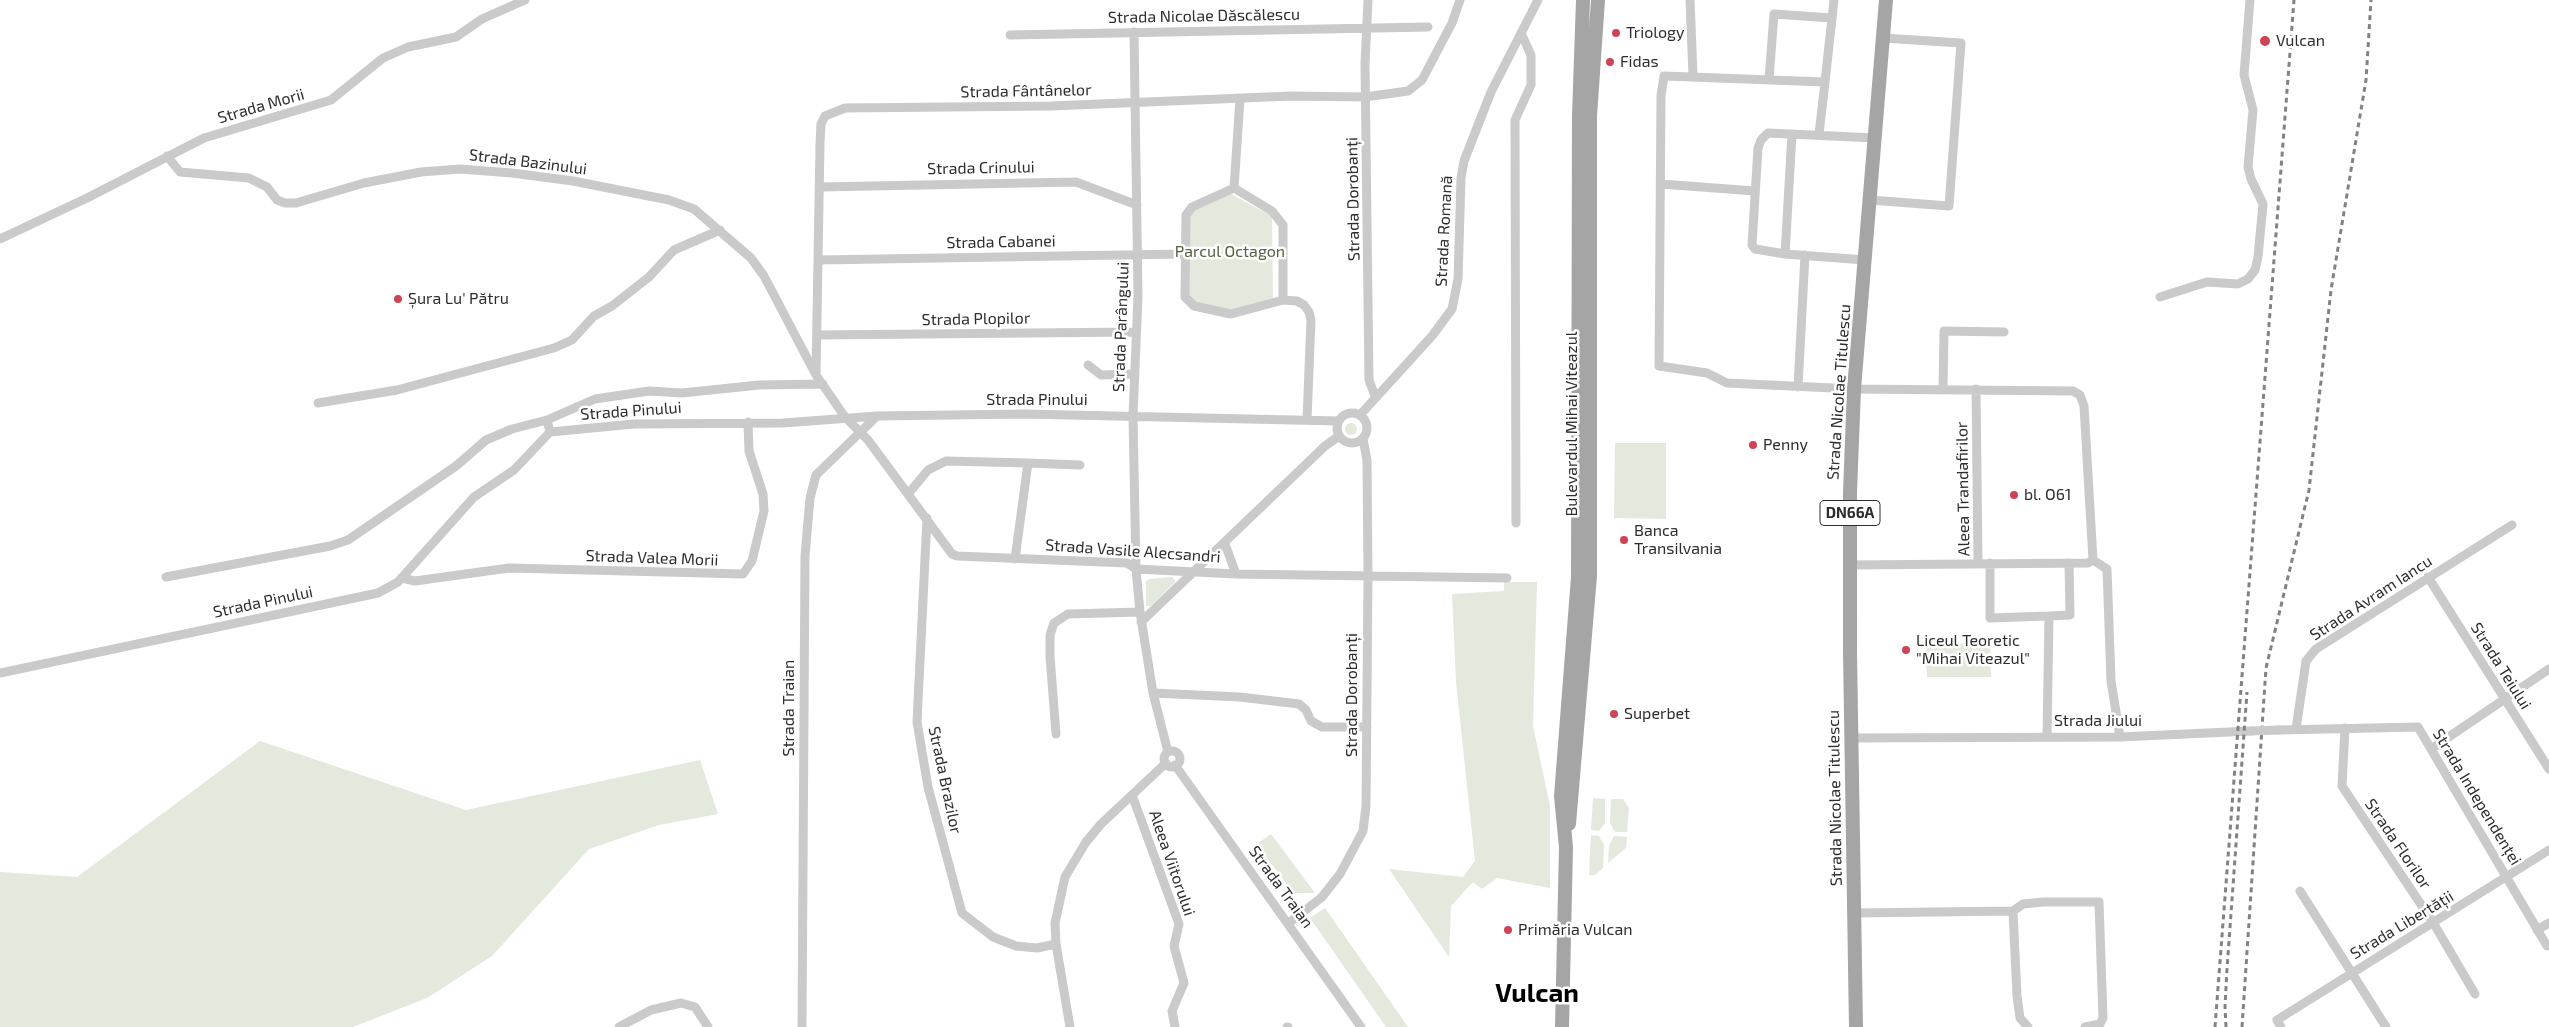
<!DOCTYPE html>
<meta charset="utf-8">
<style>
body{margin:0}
canvas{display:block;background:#fff}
</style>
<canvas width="2549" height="1027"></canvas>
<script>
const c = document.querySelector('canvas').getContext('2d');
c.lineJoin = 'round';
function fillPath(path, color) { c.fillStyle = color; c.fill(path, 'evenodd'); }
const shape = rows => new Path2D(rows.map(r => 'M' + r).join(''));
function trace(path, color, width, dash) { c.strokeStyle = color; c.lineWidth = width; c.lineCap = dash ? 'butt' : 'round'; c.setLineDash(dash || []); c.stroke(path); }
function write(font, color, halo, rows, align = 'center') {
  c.font = font + ' "Exo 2",sans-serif'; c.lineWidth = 5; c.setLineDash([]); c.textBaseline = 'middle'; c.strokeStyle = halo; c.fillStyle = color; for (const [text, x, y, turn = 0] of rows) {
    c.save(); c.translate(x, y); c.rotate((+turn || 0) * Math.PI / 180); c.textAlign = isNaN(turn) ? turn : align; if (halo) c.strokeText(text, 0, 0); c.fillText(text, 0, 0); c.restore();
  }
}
fillPath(shape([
 [1231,194,1272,216,1273,298,1232,310,1194,302,1188,296,1189,217,1193,211],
 '1345 429a6 6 0 1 1 12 0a6 6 0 1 1-12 0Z',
 [1615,443,1666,443,1666,519,1614,518],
 [1172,577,1175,580,1174,583,1151,606,1146,606,1146,581,1149,579],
 [1504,582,1537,582,1533,726,1550,806,1550,888,1497,878,1482,889,1473,882,1451,906,1449,957,1389,869,1463,877,1475,861,1456,682,1452,594,1504,591],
 [1990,643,1991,677,1927,677,1926,644],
 [260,741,466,810,700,760,718,814,659,825,589,849,492,956,427,998,353,1027,0,1027,0,872,77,877],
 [1593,798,1605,799,1605,823,1599,831,1591,830],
 [1611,799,1623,799,1629,808,1627,832,1615,832,1610,823],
 [1271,834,1315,893,1293,893,1257,844],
 [1591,835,1599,836,1604,845,1603,868,1595,875,1589,875],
 [1614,836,1627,837,1626,848,1608,863,1609,846],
 [1325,908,1408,1027,1386,1027,1310,918]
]), '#e3e9dc');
trace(shape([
 [1368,0,1365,64,1369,380,1375,396],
 [1690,0,1693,75],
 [1834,0,1825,82,1664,76,1661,96,1659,366,1707,373,1727,383,1854,389,2073,391,2080,395,2084,406,2093,560],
 [1134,32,1138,296,1133,416,1136,569,1140,612,1153,693,1168,752],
 [1010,35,1428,27],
 [1769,79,1774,14,1832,18],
 [1819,134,1825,82],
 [167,156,180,172,249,178,267,187,277,200,285,203,296,203,364,183,421,172,460,169,512,173,573,181,669,200,694,209,751,258,764,276,816,375,845,417,868,440,952,554,957,556,1127,563,1136,569,1236,574,1507,578],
 [1661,184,1755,191],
 [820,187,1076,182,1137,205],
 [1234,188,1192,207,1186,215,1185,297,1194,306,1231,314,1283,300,1297,301,1304,305,1309,312,1311,320,1307,419],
 [1234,188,1272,211,1283,225,1283,300],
 [1234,188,1240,99],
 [1870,200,1949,206,1961,43,1883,38],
 [0,239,87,198,204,138,331,100,383,58,408,47,456,37,482,19,525,0],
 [1785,254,1792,134],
 [819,260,1183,254],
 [1865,260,1785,254,1755,249,1752,245,1758,148,1761,140,1768,133,1875,138],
 [2160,297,2207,282,2238,284,2248,279,2255,270,2258,257,2263,204,2251,179,2248,167,2253,110,2244,75,2250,0],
 [818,335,1135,332],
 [1088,365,1101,375,1134,374],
 [816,375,820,144,821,124,825,116,845,108,1051,106,1291,96,1365,97,1408,91,1422,80,1452,23,1460,0],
 [1798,387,1805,255],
 [1943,389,1944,331,2004,332],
 [1976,389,1978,563],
 [318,403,397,390,554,348,572,340,594,316,612,306,649,277,674,250,720,230],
 '1337 428a15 15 0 1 1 30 0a15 15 0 1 1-30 0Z',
 [1360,415,1432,336,1452,309,1458,279,1461,178,1464,161,1491,92,1538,0],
 [547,420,595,399,649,391,682,393,759,385,823,384],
 [1028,463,1080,465],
 [909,493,928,470,946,461,1028,463,1015,559],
 [927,518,917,722,928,787,962,913,993,937,1016,946,1037,948,1056,944],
 [1516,523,1515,120,1531,85,1531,55,1521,33],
 [1225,544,1236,574],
 [2093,560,2107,569,2111,681,2120,737],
 [1990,563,1990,618,2049,616],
 [1849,565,2088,563,2093,560],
 [166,577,330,546,348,540,456,466,486,440,512,429,547,420,550,432],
 [2428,577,2549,769],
 [402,578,415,581,509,568,743,574,752,561,764,511,763,494,749,451,748,422],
 [1141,622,1325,446,1339,436],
 [0,673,378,593,398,582,474,497,514,470,550,432,634,424,783,423,877,416,1025,414,1338,421],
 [1153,693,1240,697,1299,704,1306,710,1311,721,1322,727,1367,727],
 [2345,728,2342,786,2434,924,2475,994],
 [2296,729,2306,661,2316,649,2512,525],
 [2279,730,2418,727,2547,946],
 [1056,734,1050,656,1050,635,1054,623,1068,614,1140,612],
 [2047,737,2049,616,2070,615,2069,563],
 [1851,738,2120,737,2251,731],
 [2431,749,2549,669],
 '1164 759a8 8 0 1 1 16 0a8 8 0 1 1-16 0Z',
 [1175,765,1361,1027],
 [1132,795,1179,924,1174,946,1184,983,1172,1011,1175,1027],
 [2300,891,2386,1027],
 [2013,911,2017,996,2020,1018,2028,1027],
 [1855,913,2013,911,2023,904,2043,902,2099,902,2103,1018,2100,1024,2085,1027],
 [1289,923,1322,897,1340,874,1363,831,1366,806,1368,576,1367,460,1363,439],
 [2537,930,2549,923],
 [619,1027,651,1010,681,1003,695,1007,708,1027],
 [802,1027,805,556,810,498,816,475,877,416],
 [1070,1027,1056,944,1055,923,1065,877,1086,842,1101,824,1166,763],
 [1287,1027,1288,1027],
 [2281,1027,2277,1020,2549,850]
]), '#cacaca', 9);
trace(shape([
 [1569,824,1590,576,1590,116,1598,0],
 [1562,1027,1566,847,1561,796,1578,577,1579,116,1583,0],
 [1856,1027,1850,652,1850,492,1854,389,1886,0]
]), '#a5a5a5', 14);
trace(shape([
 [2215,1027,2294,0],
 [2226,1027,2225,1006,2227,969,2247,692],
 [2242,1027,2266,668,2309,490,2331,290,2366,80,2371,0]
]), '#828282', 3, [5, 4]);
trace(shape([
 [2251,731,2279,730]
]), '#cacaca', 9);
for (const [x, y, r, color] of [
 [1616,33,5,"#cf4354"],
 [2265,41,6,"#cf4354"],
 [1610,62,5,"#cf4354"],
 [398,299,5,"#cf4354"],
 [1753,445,5,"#cf4354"],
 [2014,495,5,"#cf4354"],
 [1624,540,5,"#cf4354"],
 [1906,650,5,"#cf4354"],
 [1614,714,5,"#cf4354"],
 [1508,930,5,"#cf4354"]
]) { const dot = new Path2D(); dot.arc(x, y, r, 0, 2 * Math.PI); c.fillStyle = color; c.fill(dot); trace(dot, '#fff', 2); }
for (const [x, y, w] of [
 [1850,513,60]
]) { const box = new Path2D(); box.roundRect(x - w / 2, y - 12.5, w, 25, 4); c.fillStyle = '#fff'; c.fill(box); trace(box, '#2d2d2d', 1); }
write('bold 15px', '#2d2d2d', null, [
 ["DN66A",1850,513]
]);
write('16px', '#2d2d2d', '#fff', [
 ["Strada Nicolae Dăscălescu",1204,16,-1],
 ["Strada Fântânelor",1026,91,-1],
 ["Strada Morii",261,106,-16],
 ["Strada Bazinului",528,162,7],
 ["Strada Crinului",981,168,-1],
 ["Strada Dorobanți",1353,199,-91],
 ["Strada Romană",1444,231,-87],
 ["Strada Cabanei",1001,242,-1],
 ["Strada Plopilor",976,319,-1],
 ["Strada Parângului",1121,327,-88],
 ["Strada Nicolae Titulescu",1839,392,-86],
 ["Strada Pinului",1037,400],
 ["Strada Pinului",631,411,-4],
 ["Bulevardul Mihai Viteazul",1572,424,-90],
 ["Aleea Trandafirilor",1963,489,-91],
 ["Strada Vasile Alecsandri",1133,551,4],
 ["Strada Valea Morii",652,558,2],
 ["Strada Avram Iancu",2371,598,-33],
 ["Strada Pinului",263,602,-12],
 ["Strada Teiului",2501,666,58],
 ["Strada Dorobanți",1352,695,-90],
 ["Strada Traian",789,708,-90],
 ["Strada Jiului",2098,721],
 ["Strada Brazilor",945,780,78],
 ["Strada Independenței",2477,797,59],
 ["Strada Nicolae Titulescu",1835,798,-91],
 ["Strada Florilor",2398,844,56],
 ["Aleea Viitorului",1172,863,71],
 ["Strada Traian",1281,887,54],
 ["Strada Libertății",2402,925,-31]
]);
write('16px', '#2d2d2d', '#fff', [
 ["Triology",1626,33],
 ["Vulcan",2276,41],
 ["Fidas",1620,62],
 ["Șura Lu' Pătru",408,299],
 ["Penny",1763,445],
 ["bl. O61",2024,495],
 ["Banca",1634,531],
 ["Transilvania",1634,549],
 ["Liceul Teoretic",1916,641],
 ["\"Mihai Viteazul\"",1916,659],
 ["Superbet",1624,714],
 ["Primăria Vulcan",1518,930]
], 'left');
write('16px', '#526340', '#fff', [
 ["Parcul Octagon",1230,252]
]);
write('bold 26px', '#000', '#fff', [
 ["Vulcan",1537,993]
]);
</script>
